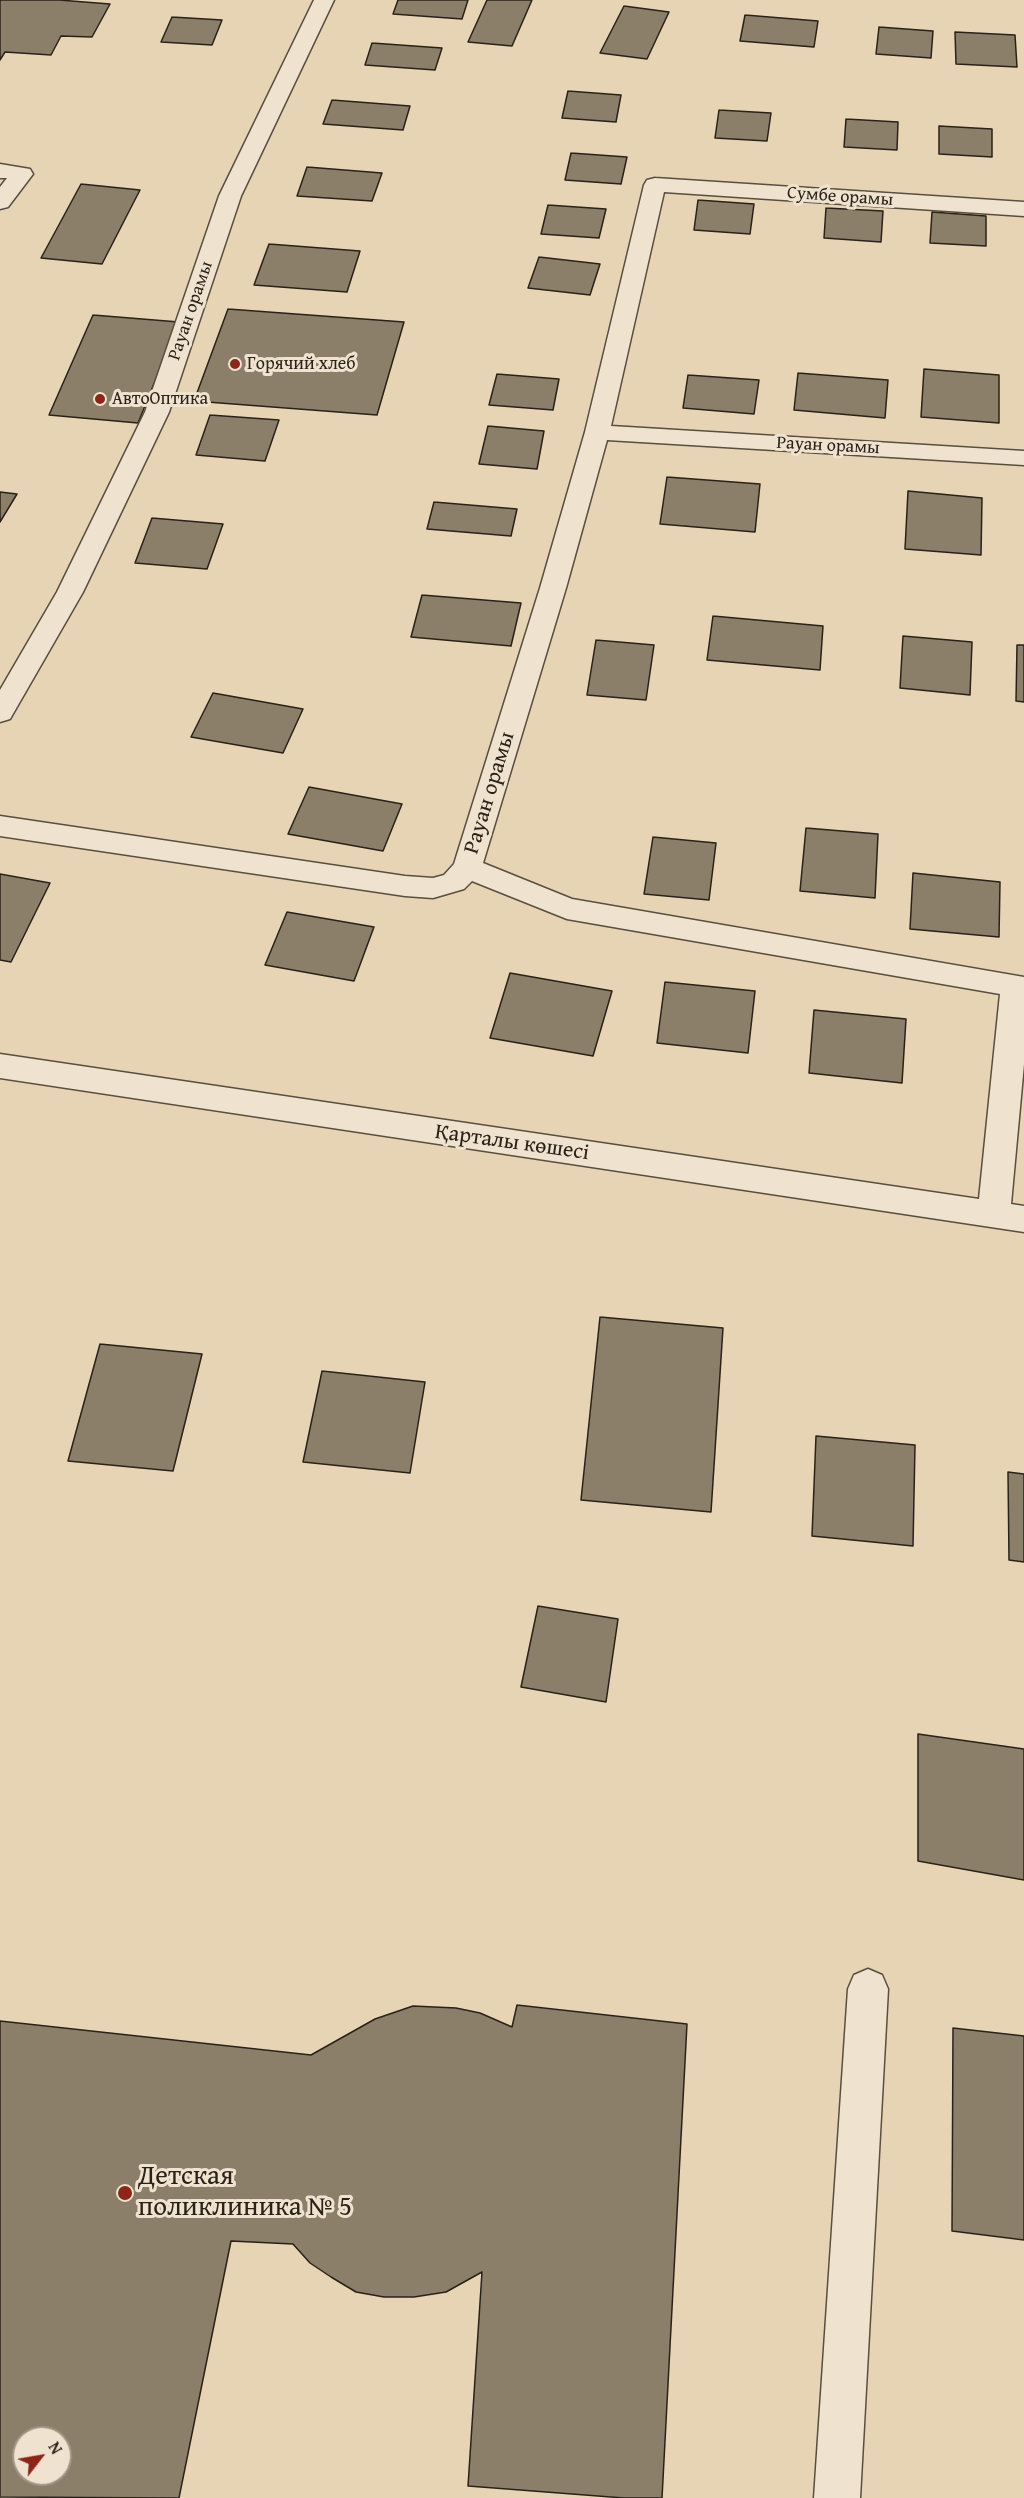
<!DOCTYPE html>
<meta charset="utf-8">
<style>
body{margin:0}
#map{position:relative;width:1024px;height:2498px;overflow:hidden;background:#e6d4b5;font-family:"Gentium Book Plus",serif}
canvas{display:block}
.north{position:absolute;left:12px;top:2426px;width:60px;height:60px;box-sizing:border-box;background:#efe3cf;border:2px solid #a09686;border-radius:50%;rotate:59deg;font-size:16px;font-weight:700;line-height:24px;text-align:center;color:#2a2218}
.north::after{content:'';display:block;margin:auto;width:21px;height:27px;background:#8f2418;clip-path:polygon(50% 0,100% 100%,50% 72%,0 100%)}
</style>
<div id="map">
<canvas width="1024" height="2498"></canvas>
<div class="north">N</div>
</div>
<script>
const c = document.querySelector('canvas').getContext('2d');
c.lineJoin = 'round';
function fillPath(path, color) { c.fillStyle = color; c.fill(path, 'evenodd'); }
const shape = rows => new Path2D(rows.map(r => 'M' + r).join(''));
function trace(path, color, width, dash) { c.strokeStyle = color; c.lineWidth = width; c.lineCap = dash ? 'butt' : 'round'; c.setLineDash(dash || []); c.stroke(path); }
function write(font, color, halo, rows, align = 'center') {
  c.font = font + ' "Gentium Book Plus",serif'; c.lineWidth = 6; c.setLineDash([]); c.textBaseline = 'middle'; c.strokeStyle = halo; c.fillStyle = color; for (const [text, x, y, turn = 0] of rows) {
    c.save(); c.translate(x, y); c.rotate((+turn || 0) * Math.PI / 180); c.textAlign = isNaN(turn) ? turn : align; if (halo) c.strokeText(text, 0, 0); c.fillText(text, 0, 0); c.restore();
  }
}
const building = shape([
 [0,0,59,0,110,4,92,37,61,36,51,55,5,52,0,60,0,0],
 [398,0,468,0,462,19,393,14,398,0],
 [487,0,532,0,512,46,468,42,487,0],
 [624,6,669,12,647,59,600,53,624,6],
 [745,15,818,21,814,47,740,41,745,15],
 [172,17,222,20,212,45,161,42,172,17],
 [879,27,933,31,931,58,876,54,879,27],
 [955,32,1015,35,1017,67,956,64,955,32],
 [372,43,442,48,435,70,365,65,372,43],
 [568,91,621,95,616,122,562,118,568,91],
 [332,100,410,106,403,130,323,124,332,100],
 [719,110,771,113,767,141,715,138,719,110],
 [846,119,898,122,897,150,844,147,846,119],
 [939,126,992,129,992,157,939,154,939,126],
 [571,153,627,157,621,184,565,180,571,153],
 [307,167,382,173,372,201,297,196,307,167],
 [81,184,140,190,102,264,41,258,81,184],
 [698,200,754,204,750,234,694,230,698,200],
 [548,205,606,209,599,238,541,234,548,205],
 [826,208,883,211,881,242,824,238,826,208],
 [932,212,986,216,986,246,930,243,932,212],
 [269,244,360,251,347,292,254,285,269,244],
 [539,257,600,264,590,295,528,288,539,257],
 [228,309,404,322,377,415,194,401,228,309],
 [93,315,179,322,138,423,49,415,93,315],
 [924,369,999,375,999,423,921,417,924,369],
 [798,373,888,380,885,418,794,410,798,373],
 [497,374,559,379,553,410,489,405,497,374],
 [688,375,759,380,754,414,683,408,688,375],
 [210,415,279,420,265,461,196,455,210,415],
 [488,426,544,431,537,469,479,464,488,426],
 [667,477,760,484,755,532,660,524,667,477],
 [908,491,982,498,981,555,905,549,908,491],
 [0,492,17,494,0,522,0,492],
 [434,502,517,509,511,536,427,529,434,502],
 [152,518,223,524,207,569,135,563,152,518],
 [422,595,521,603,511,646,411,637,422,595],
 [713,616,823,626,820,670,707,660,713,616],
 [903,636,972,642,970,695,900,688,903,636],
 [596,640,654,645,646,700,587,695,596,640],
 [1017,645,1024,645,1024,702,1016,701,1017,645],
 [213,693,303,709,283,753,191,737,213,693],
 [309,787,402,804,383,851,288,834,309,787],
 [806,828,878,834,875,898,800,891,806,828],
 [653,837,716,843,709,900,644,894,653,837],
 [913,873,1000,882,999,937,910,929,913,873],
 [0,874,50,883,11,962,0,960,0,874],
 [287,912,374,927,354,981,265,965,287,912],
 [510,973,612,991,593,1056,490,1038,510,973],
 [665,982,755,991,748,1053,657,1043,665,982],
 [814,1010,906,1019,902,1083,809,1073,814,1010],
 [600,1317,723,1328,711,1512,581,1500,600,1317],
 [100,1344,202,1354,173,1471,68,1461,100,1344],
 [322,1371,425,1382,410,1473,303,1462,322,1371],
 [816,1436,915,1445,913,1546,812,1536,816,1436],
 [1008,1472,1024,1474,1024,1562,1009,1560,1008,1472],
 [538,1606,618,1619,606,1702,521,1687,538,1606],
 [918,1734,1024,1749,1024,1880,918,1861,918,1734],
 [517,2005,687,2024,662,2498,624,2498,468,2486,482,2272,446,2292,414,2297,384,2297,356,2292,331,2277,310,2263,293,2244,231,2241,179,2498,0,2497,0,2021,311,2055,375,2019,413,2006,456,2008,480,2013,512,2027,517,2005],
 [24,2438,60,2438,60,2474,24,2474,24,2438],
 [953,2028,1024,2036,1024,2240,952,2231,953,2028]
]);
fillPath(building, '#8c7f6a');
trace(building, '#2a2218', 1.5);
const minor = shape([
 [314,0,334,0,241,196,169,412,83,592,10,719,0,722,0,690,57,592,145,412,219,196,314,0],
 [0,164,30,169,33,174,8,207,0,209,0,187,7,178,0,178,0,164],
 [655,178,1024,202,1024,216,664,192,611,426,1024,451,1024,465,607,440,566,588,483,863,572,899,1024,977,1024,1064,1011,1204,1024,1206,1024,1232,0,1078,0,1054,979,1199,1000,994,567,919,472,881,464,889,433,898,405,896,0,836,0,816,405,876,433,878,444,875,454,864,540,588,585,432,644,185,647,180,655,178],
 [868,1969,882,1975,888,1989,860,2498,814,2498,848,1989,854,1975,868,1969]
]);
trace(minor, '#594e3f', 3);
fillPath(minor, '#efe3cf');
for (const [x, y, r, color] of [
 [235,364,6,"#8f2418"],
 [100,399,6,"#8f2418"],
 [125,2193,8,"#8f2418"]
]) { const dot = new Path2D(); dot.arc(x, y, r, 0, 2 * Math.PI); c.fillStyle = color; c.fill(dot); trace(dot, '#efe3cf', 2); }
write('18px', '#2a2218', '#efe3cf', [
 ["Сумбе орамы",840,197,4],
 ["Рауан орамы",191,311,-71],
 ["Рауан орамы",828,446,3]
]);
write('18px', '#2a2218', '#efe3cf', [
 ["Горячий хлеб",247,364],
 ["АвтоОптика",112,399]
], 'left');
write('22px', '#2a2218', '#efe3cf', [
 ["Рауан орамы",490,793,-73],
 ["Қарталы көшесі",512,1143,8]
]);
write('27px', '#2a2218', '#efe3cf', [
 ["Детская",138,2177],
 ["поликлиника № 5",138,2208]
], 'left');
</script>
